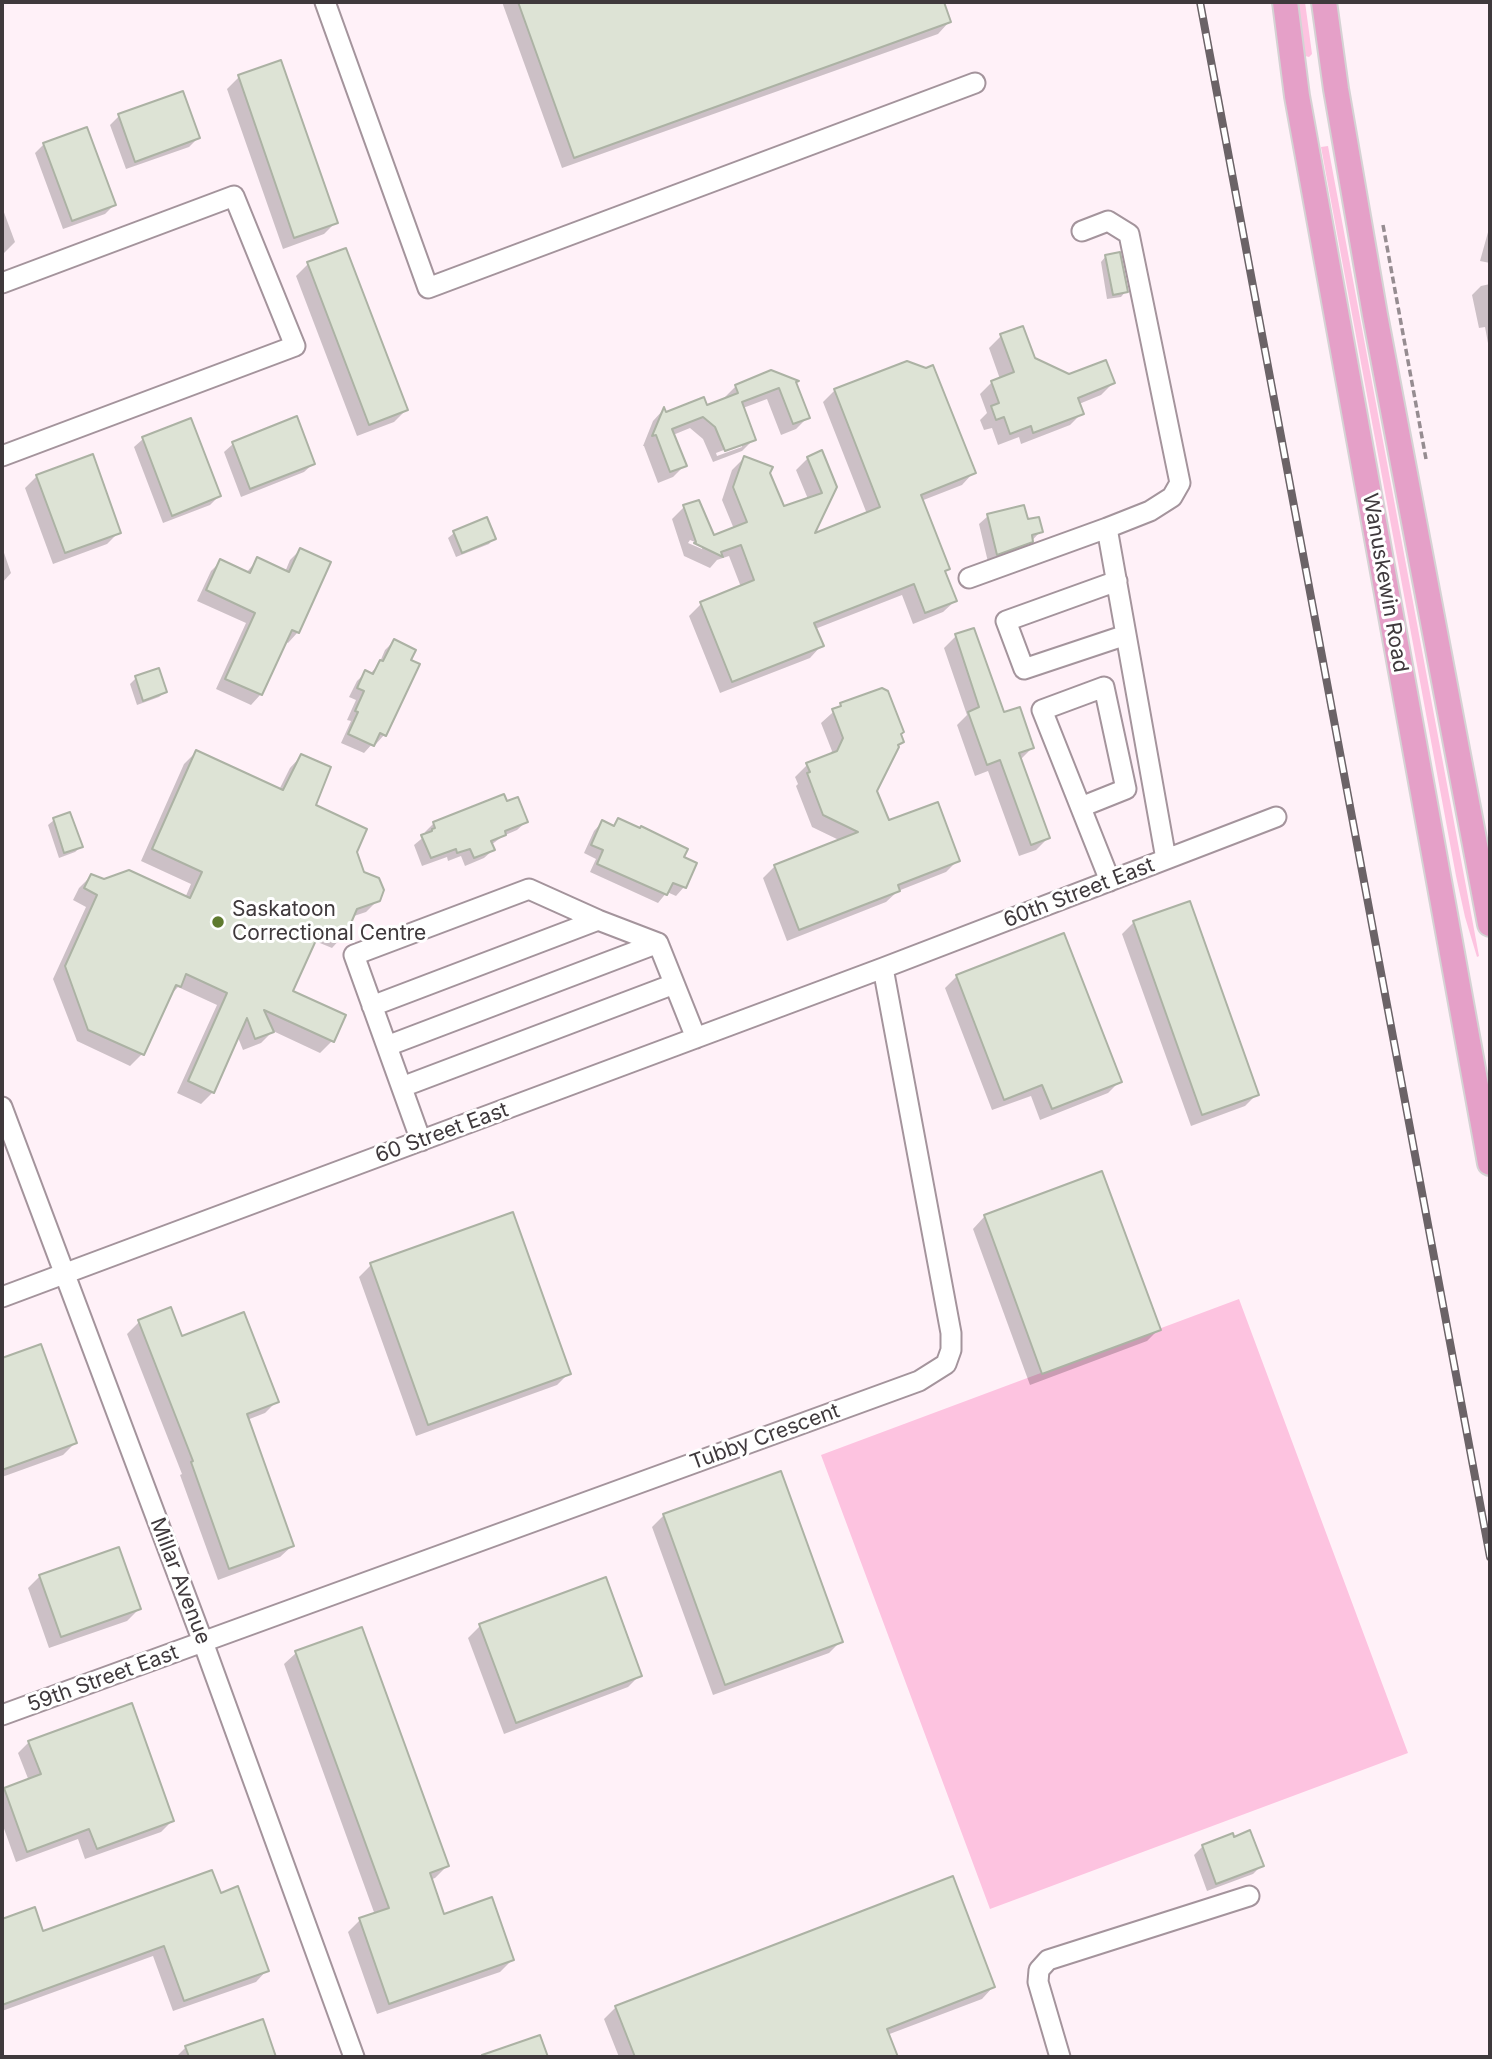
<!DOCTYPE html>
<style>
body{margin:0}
#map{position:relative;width:1492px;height:2059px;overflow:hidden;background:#fff1f8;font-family:Inter,sans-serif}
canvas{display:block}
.frame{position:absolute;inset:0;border:4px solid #3f393c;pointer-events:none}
</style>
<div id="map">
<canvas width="1492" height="2059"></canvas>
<div class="frame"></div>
</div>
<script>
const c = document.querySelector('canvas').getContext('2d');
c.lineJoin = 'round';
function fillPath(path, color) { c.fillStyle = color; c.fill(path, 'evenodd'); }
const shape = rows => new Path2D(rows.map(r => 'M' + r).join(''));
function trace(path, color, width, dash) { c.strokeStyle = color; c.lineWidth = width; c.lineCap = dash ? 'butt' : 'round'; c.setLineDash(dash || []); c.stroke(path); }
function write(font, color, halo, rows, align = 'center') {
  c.font = font + ' Inter,sans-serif'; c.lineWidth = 6; c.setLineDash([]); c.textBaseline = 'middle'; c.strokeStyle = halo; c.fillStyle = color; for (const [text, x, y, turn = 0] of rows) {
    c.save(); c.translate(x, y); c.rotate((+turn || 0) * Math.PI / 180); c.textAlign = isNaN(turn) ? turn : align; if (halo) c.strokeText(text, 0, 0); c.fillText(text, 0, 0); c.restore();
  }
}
fillPath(shape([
 [1298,2,1305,2,1312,54,1309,57,1305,56,1304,52],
 [1328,146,1479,956,1477,957,1465,917,1456,876,1321,147],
 [1239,1299,1408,1753,990,1909,821,1455]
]), '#fdc3e0');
fillPath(shape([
 [502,2,942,2,949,22,938,34,562,168],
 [239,77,336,222,324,234,283,249,227,89],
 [119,116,198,138,189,147,126,169,110,125],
 [44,144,114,205,105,214,63,229,35,153],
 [2,207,15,242,2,255],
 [1490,225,1490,263,1480,261],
 [1106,256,1126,291,1121,297,1107,299,1101,262],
 [308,264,406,410,394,422,357,436,296,276],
 [1490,284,1490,354,1485,327,1479,328,1472,295,1481,286],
 [1022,328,1034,360,1069,376,1113,383,1101,395,1079,404,1082,413,1070,425,1021,444,1019,437,998,445,992,428,984,430,980,420,987,413,980,394,992,382,1000,379,989,348,1001,336],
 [771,372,808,417,796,429,781,435,767,399,743,408,754,439,742,451,713,462,703,439,690,428,673,435,685,465,673,477,658,483,644,446,643,446,653,421,663,410,665,415,706,407,724,400,724,398,736,386],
 [742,443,742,447,717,456,716,453],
 [835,390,973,473,962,485,921,501,948,568,944,572,955,601,943,612,913,624,902,595,815,629,821,646,810,658,720,693,689,616,701,604,741,587,729,556,717,560,710,568,684,556,672,519,684,507,713,537,734,529,722,500,732,470,744,458,768,473,783,508,808,499,796,470,808,458,836,487,812,536,867,514,823,402],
 [690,540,702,545,702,549,688,543],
 [296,419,313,464,304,472,241,497,224,452,233,444],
 [143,439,219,496,210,505,163,523,134,447],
 [37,476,119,532,107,544,53,564,25,488],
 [988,516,1026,522,1041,531,1023,550,988,562,979,524],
 [454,533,494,538,489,544,456,557,448,538],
 [2,547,11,573,2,583],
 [300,550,298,632,288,643,285,641,261,694,251,705,216,689,246,623,197,601,211,571,221,561,246,573,258,559,285,572,290,560],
 [956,636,1003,715,1032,748,1020,760,1048,838,1036,850,1019,856,988,771,975,776,957,725,967,715,944,648],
 [394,641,384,735,376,744,373,743,364,753,341,743,351,721,347,720,356,700,349,697,357,681,366,672,370,674,379,664,385,650],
 [158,670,165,692,159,697,137,705,130,684,136,678],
 [841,705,900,735,902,742,896,748,875,791,888,823,958,860,946,872,898,891,886,902,787,941,763,878,775,866,841,841,812,827,796,786,798,784,795,777,807,765,829,756,832,751,821,723],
 [196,752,279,790,290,768,301,756,313,806,355,852,363,873,378,900,366,912,351,917,343,936,332,948,315,941,291,992,332,1041,320,1053,273,1031,261,1043,243,1050,237,1035,213,1092,201,1104,177,1093,217,1005,178,987,168,998,142,1054,130,1066,77,1041,53,979,86,907,73,900,79,888,91,876,104,881,185,898,191,884,141,861,184,764],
 [506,803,526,822,517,830,503,836,491,845,493,850,484,858,465,866,461,856,448,861,447,857,422,866,414,845,426,835,425,832,434,823],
 [54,820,81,847,75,852,59,858,48,825],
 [618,820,695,864,684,887,676,896,667,892,658,903,590,872,596,859,584,853,594,831,602,822,612,827],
 [1134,922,1257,1094,1245,1106,1191,1126,1122,934],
 [957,976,1120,1081,1108,1093,1040,1120,1031,1096,992,1110,945,988],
 [1101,1174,1159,1329,1147,1341,1030,1385,973,1229,984,1217],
 [371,1265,569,1373,557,1385,416,1436,359,1277],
 [139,1322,181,1339,277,1401,265,1413,247,1420,292,1546,280,1557,218,1580,180,1475,182,1474,127,1334],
 [40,1346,75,1443,63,1455,2,1477,2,1360],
 [664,1515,841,1641,829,1653,713,1695,652,1527],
 [40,1576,139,1609,127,1621,49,1648,28,1588],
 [480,1626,640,1675,628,1687,504,1734,468,1638],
 [296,1653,447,1866,435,1878,430,1880,443,1916,512,1960,500,1972,377,2014,348,1932,360,1920,375,1915,284,1664],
 [29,1742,172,1821,161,1832,85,1859,78,1839,16,1862,2,1823,2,1792,5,1789,29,1781,18,1753],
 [1232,1836,1262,1865,1253,1874,1207,1891,1194,1855,1203,1846],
 [219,1895,267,1970,256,1982,173,2011,153,1956,2,2011,2,1921,34,1909,42,1933],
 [993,1987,982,1999,887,2035,896,2057,619,2057,604,2019,616,2007],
 [262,2021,275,2057,176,2057,186,2047]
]), '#0003');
const building = shape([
 [518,2,944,2,951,22,574,158,518,2],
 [281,60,338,223,294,238,238,75,281,60],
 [183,91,200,138,135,162,118,114,183,91],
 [87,127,116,205,72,221,43,143,87,127],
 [346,248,408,410,369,425,307,262,346,248],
 [1120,252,1128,292,1113,295,1105,255,1120,252],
 [1023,326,1035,358,1069,374,1106,360,1115,383,1078,398,1084,414,1033,433,1031,426,1010,434,1004,417,996,420,991,406,999,403,991,381,1014,372,1000,334,1023,326],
 [907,361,926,368,933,365,976,473,921,495,950,569,945,571,957,601,925,613,914,584,814,623,824,646,732,682,700,602,754,580,741,545,721,552,723,557,694,543,696,542,683,505,699,500,714,535,747,522,733,487,744,456,773,467,770,473,784,506,822,493,807,457,822,450,837,487,815,533,880,507,834,389,907,361],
 [771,370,799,381,796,382,810,418,793,424,779,388,742,402,756,440,725,451,715,427,703,417,672,429,687,466,670,472,656,435,652,436,664,407,666,412,704,397,707,405,738,393,735,385,771,370],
 [297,416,315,464,250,489,232,442,297,416],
 [191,418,221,496,172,516,142,437,191,418],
 [93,454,121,533,65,553,36,475,93,454],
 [1024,505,1028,519,1039,517,1043,532,1032,535,1033,542,997,555,987,514,1024,505],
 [487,517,496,539,462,553,453,531,487,517],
 [300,548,331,562,299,633,292,630,262,695,225,679,255,613,206,590,220,559,250,573,257,557,289,572,300,548],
 [974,628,1004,712,1020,707,1034,748,1019,753,1050,838,1031,845,1000,760,987,765,968,712,979,707,955,634,974,628],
 [394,639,416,650,411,660,420,664,386,736,380,733,374,746,348,734,358,712,355,711,364,691,357,688,365,670,373,674,380,660,383,661,394,639],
 [159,668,167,692,143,701,135,676,159,668],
 [882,688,888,691,904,732,901,734,904,742,898,745,899,747,877,791,889,820,938,802,960,861,898,885,900,891,799,930,774,865,858,832,823,815,807,773,810,772,806,763,837,751,843,738,832,709,841,706,840,703,882,688],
 [196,750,283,790,301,754,331,767,316,805,367,829,357,852,364,872,379,878,384,890,380,901,357,909,345,937,322,927,293,991,346,1015,334,1042,264,1010,274,1032,255,1039,247,1018,214,1093,188,1081,227,993,186,974,181,987,176,985,144,1055,88,1030,65,966,97,895,84,888,91,874,104,879,129,870,190,898,202,872,152,849,196,750],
 [504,794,507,801,518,797,528,822,505,831,506,835,491,841,495,850,474,858,470,849,457,853,456,849,431,858,421,835,432,831,432,829,435,828,433,822,504,794],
 [70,812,83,847,64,853,53,818,70,812],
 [618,818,640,828,641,826,688,849,684,857,697,863,686,888,673,883,667,895,597,864,603,850,591,845,602,820,614,826,618,818],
 [1190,901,1259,1095,1202,1115,1133,921,1190,901],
 [1064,933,1122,1082,1052,1109,1042,1085,1004,1100,956,975,1064,933],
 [1102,1171,1161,1330,1042,1374,984,1215,1102,1171],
 [513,1212,571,1374,428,1425,370,1263,513,1212],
 [171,1307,182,1336,244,1312,279,1402,247,1414,294,1546,229,1569,191,1462,193,1461,138,1320,171,1307],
 [41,1344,77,1443,2,1470,2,1358,41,1344],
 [781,1471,843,1642,725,1685,663,1514,781,1471],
 [119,1547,141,1609,61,1637,39,1575,119,1547],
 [606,1577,642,1676,516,1723,479,1624,606,1577],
 [362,1627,449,1866,430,1873,444,1914,492,1897,514,1960,389,2004,359,1918,389,1908,295,1651,362,1627],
 [132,1703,174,1821,97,1849,89,1829,27,1852,4,1788,41,1774,28,1741,132,1703],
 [1250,1830,1264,1866,1216,1884,1202,1845,1233,1833,1234,1837,1250,1830],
 [212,1870,221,1893,238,1886,269,1971,184,2001,164,1946,2,2005,2,1919,35,1907,43,1931,212,1870],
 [953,1876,995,1987,887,2029,898,2057,635,2057,615,2006,953,1876],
 [263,2019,276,2057,189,2057,185,2046,263,2019],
 [540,2035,548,2057,483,2057,482,2055,540,2035]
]);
fillPath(building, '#dde3d5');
trace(building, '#acb2a4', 2);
const minor = shape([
 [325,2,428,288,975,83],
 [1082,231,1108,221,1129,234,1180,483,1172,497,1150,511,1107,528,1166,859],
 [2,283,234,196,295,346,2,456],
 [969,578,1107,528],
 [1117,581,1006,621,1024,669,1126,635],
 [1081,807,1126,789,1104,687,1042,710,1110,881],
 [372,1006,598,920],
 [387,1046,658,943],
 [402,1087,674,984],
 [2,1107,203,1642,354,2057],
 [421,1141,354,955,529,889,598,920,658,943,696,1038],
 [2,1297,883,968,1276,817],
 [2,1715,919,1381,946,1364,951,1350,951,1333,883,968],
 [1060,2057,1038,1982,1039,1970,1048,1960,1249,1896]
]);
const major = shape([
 [1285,2,1297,96,1490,1163],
 [1324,2,1336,89,1375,315,1490,924]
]);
trace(minor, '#a4949c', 23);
trace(major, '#d5d3d4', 28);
trace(shape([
 [1383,225,1426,459]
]), '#968c91', 3.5, [7, 3.5]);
trace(minor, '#fff', 19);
trace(major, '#e5a0c8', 24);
const rail = shape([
 [1200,2,1490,1557]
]);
trace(rail, '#6b6367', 8);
trace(rail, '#fff', 5, [16]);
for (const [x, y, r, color] of [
 [218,922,7,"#5e7a2e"]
]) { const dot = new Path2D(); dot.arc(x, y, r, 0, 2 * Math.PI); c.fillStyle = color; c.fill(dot); trace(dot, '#fff', 2.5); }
write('21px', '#3f393c', '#fff', [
 ["Wanuskewin Road",1385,583,80],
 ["60th Street East",1079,893,-21],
 ["60 Street East",442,1133,-20],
 ["Tubby Crescent",765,1437,-20],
 ["Millar Avenue",180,1581,69],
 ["59th Street East",103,1679,-20]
]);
write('21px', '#3f393c', '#fff', [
 ["Saskatoon",232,910],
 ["Correctional Centre",232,934]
], 'left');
</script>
